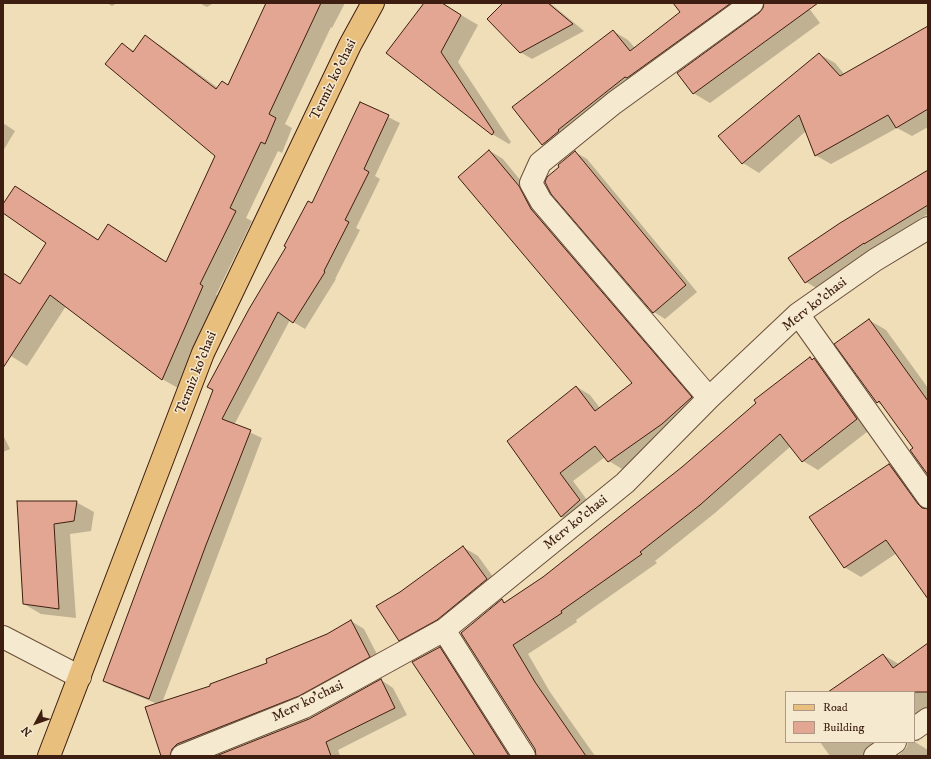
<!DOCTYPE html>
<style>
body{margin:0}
#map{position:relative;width:931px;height:759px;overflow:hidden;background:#efdeb7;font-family:"IM FELL DW Pica",serif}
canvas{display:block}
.frame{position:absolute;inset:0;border:4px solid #3e1e11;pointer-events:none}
.legend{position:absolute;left:785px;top:691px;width:130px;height:52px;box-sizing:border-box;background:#f5ead0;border:1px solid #ac9884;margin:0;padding:5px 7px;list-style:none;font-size:12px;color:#3e1e11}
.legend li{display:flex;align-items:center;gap:8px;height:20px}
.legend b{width:20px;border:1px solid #ac9884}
.north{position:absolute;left:16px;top:703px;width:40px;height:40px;-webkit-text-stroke:3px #f5ead0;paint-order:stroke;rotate:229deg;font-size:11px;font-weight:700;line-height:16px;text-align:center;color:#3e1e11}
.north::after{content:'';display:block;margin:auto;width:14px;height:18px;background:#3e1e11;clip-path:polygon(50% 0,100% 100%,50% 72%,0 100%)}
</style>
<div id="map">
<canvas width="931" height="759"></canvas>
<div class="frame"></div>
<ul class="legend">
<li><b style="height:5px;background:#e8bf7c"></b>Road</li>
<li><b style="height:11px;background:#e2a692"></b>Building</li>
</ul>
<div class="north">N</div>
</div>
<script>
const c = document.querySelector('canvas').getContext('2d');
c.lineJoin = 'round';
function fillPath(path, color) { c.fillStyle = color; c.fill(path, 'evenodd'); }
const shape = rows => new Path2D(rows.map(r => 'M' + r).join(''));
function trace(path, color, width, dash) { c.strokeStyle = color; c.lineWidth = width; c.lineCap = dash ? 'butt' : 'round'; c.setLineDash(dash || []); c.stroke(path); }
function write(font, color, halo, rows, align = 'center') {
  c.font = font + ' "IM FELL DW Pica",serif'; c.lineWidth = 3; c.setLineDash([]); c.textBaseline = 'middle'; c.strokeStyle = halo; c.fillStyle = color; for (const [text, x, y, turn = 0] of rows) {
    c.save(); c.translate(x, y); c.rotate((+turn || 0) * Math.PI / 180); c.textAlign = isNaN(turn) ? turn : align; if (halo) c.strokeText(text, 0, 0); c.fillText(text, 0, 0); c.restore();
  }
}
fillPath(shape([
 [107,3,117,3,112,6],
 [199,3,214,3,207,7],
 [267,3,345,3,332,28,331,27,285,124,292,128,282,153,278,151,246,218,252,221,216,295,219,296,178,388,162,379,66,306,27,366,3,351,3,286,20,285,47,243,3,212,3,206,32,197,99,240,109,226,167,262,216,155,122,44,134,51,145,37,161,46,218,88,228,85],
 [425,3,441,3,478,25,458,62,511,142,509,144,492,134,387,52],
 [504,3,550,3,584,31,532,59,520,52],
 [674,3,754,3,558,153,543,144,514,108,613,31,628,40,635,48,681,12],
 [765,3,805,3,820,23,710,103,693,93,760,14,765,8],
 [928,27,928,127,912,136,897,128,831,164,815,155,806,131,759,173,743,163,819,54,835,63,845,75],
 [360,103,400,123,375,176,380,179,356,228,360,230,335,279,336,279,305,329,290,320,234,425,262,438,162,703,212,687,268,663,327,635,351,621,364,629,382,664,184,756,162,756,158,704,115,687,104,681,313,204],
 [3,123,15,131,3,151],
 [490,151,503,159,705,405,675,432,622,469,609,461,605,457,573,481,593,508,575,524,562,517,509,441,577,387,590,395,600,408,633,383],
 [575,152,587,159,697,292,665,319,654,312],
 [928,171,928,214,919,219,921,223,818,289,806,282],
 [869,320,886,330,928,388,928,474,914,448,885,407,877,402],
 [810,359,830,368,872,428,818,470,803,461,791,446,715,513,655,561,657,563,576,620,577,622,528,654,550,692,595,756,537,756,502,600,506,603,544,578,683,468],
 [3,435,10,449,3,452],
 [889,465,906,475,928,504,928,597,897,553,861,577,844,567],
 [18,502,76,502,94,512,91,531,70,534,76,618,41,614,24,604],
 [463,547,478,556,501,588,414,649,399,640,401,593],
 [928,644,928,723,919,734,919,741,914,739,914,692,830,692,883,655,899,664],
 [440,648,455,657,518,756,474,756],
 [381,680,393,688,407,715,338,750,340,756,218,756,309,720],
 [820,742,904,742,886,756,830,756],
 [908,742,915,742,928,750,928,756,898,756,907,747]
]), '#0003');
const building = shape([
 [266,3,321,3,269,114,276,118,265,144,261,142,230,208,236,211,200,284,203,286,162,380,50,295,3,368,3,273,20,284,46,243,3,213,3,204,15,186,98,240,108,224,166,262,215,156,105,64,122,43,133,52,145,35,216,89,222,81,228,85,266,3],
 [424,3,442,3,461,15,441,52,494,132,492,135,386,53,424,3],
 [503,3,548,3,573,24,520,53,487,19,503,3],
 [673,3,731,3,627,78,625,77,558,130,559,131,542,145,512,107,613,30,630,51,680,12,673,3],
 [764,3,818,3,693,94,677,73,759,13,763,8,764,3],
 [928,26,928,109,896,128,888,115,815,156,799,115,742,164,718,136,819,53,840,76,928,26],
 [360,102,389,115,364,169,369,172,345,220,349,222,324,271,325,272,293,323,278,312,222,419,251,430,206,545,149,699,103,681,162,522,213,390,207,387,249,309,286,247,284,246,308,201,312,203,360,102],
 [489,150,519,186,531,209,692,397,662,424,608,462,595,446,560,473,580,500,561,517,507,441,576,386,595,411,632,383,458,177,489,150],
 [575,151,686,285,653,313,551,194,545,182,547,177,559,167,558,165,575,151],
 [928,170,928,205,864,244,864,243,805,283,788,258,840,223,928,170],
 [869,319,928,401,928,475,910,450,913,448,879,401,877,403,834,344,869,319],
 [810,357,812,360,814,358,857,419,802,462,780,434,700,505,640,552,642,554,561,611,562,613,513,645,535,682,586,756,536,756,535,749,461,633,502,599,504,603,543,577,682,467,756,403,754,400,810,357],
 [889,464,918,504,922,508,928,509,928,599,886,540,844,568,809,517,889,464],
 [17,501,77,501,74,521,54,524,59,609,23,604,17,501],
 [463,546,487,579,437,620,399,641,376,606,400,592,463,546],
 [351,620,370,657,299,696,177,744,172,749,170,756,161,756,145,707,210,686,210,684,267,663,266,659,327,634,351,620],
 [928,643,928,692,828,692,883,654,893,668,928,643],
 [440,647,509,756,475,756,412,662,440,647],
 [381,679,395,708,326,742,331,756,216,756,309,719,381,679]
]);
fillPath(building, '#e2a692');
trace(building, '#3e1e11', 1);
const minor = shape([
 [798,314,928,497],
 [709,398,541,201,531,183,540,163,614,103,752,3],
 [444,630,524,756],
 [3,637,80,677],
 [914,729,928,719],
 [182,756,304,707,444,630,625,483,709,398,798,314,875,260,928,228],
 [875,756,895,742]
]);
const major = shape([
 [49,756,203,353,350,45,373,3]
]);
trace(minor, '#6a4e3a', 24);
trace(major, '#3e1e11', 24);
trace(minor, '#f5ead0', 22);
trace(major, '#e8bf7c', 22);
write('14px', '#3e1e11', '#f5ead0', [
 ["Termiz ko'chasi",334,80,-64],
 ["Merv ko'chasi",815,305,-38],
 ["Termiz ko'chasi",197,373,-68],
 ["Merv ko'chasi",576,523,-39],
 ["Merv ko'chasi",308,702,-26]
]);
</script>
